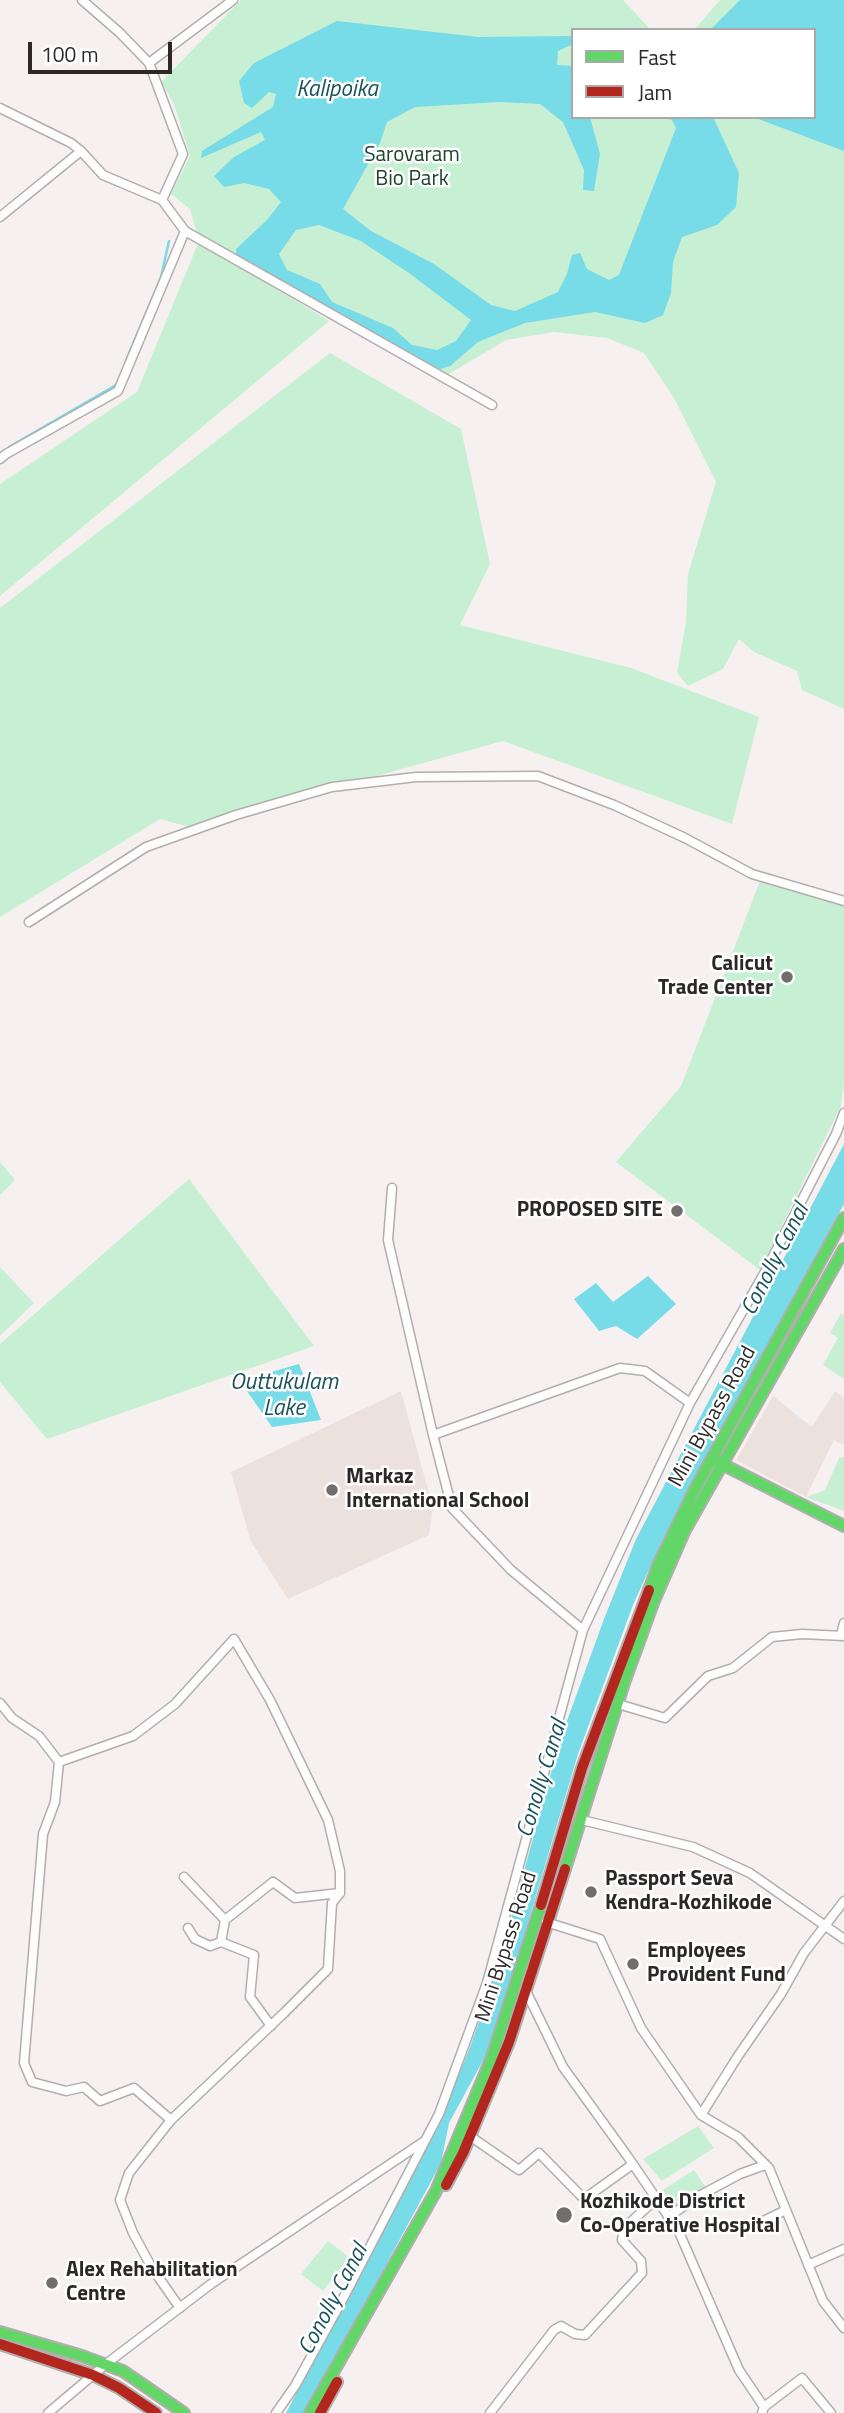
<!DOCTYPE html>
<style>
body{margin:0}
#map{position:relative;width:844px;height:2413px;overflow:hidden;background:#f6f1f0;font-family:"Titillium Web",sans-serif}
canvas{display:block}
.legend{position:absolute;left:571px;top:28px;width:245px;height:91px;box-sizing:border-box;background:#fff;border:2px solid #aaa9a9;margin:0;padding:9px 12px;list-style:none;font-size:21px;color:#2b2827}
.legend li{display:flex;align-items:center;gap:14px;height:35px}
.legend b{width:35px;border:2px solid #aaa9a9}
.scale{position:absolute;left:28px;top:42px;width:144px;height:32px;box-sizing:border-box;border:4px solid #2b2827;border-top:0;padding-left:9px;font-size:21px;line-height:24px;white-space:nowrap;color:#2b2827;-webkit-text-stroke:5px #fff;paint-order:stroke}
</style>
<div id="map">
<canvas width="844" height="2413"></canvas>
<ul class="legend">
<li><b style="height:9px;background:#63d668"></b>Fast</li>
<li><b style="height:9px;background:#b3261e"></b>Jam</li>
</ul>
<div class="scale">100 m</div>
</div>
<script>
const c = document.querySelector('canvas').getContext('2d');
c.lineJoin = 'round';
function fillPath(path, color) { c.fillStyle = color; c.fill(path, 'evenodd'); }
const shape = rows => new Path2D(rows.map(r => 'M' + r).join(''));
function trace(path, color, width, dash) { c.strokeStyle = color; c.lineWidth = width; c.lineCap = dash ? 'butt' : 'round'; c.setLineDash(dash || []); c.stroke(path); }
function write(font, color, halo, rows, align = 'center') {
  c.font = font + ' "Titillium Web",sans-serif'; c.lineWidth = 5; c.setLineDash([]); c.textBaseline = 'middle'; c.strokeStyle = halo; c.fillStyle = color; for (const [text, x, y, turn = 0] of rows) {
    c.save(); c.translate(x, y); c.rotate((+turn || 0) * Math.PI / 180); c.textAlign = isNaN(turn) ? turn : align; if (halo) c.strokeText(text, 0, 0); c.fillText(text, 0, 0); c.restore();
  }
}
fillPath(shape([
 [401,1391,433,1508,429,1535,288,1599,251,1542,231,1472],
 [835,1391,844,1398,844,1445,834,1440,806,1497,736,1460,773,1396,812,1427]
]), '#ede1de');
fillPath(shape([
 [241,0,623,0,651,30,573,30,573,117,814,117,814,30,694,30,720,0,844,0,844,709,802,690,797,671,754,652,739,639,723,669,688,686,677,673,686,622,688,574,716,482,674,398,644,353,607,338,554,332,506,340,442,378,223,256,329,321,0,596,0,484,137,392,199,241,190,209,171,194,190,156,174,104,161,82],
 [330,353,461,429,490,564,460,625,631,668,759,717,732,824,503,741,257,809,196,829,160,819,0,917,0,608],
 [760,881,844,904,844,1083,841,1106,760,1270,616,1162,681,1086],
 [0,1162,15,1180,0,1195],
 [189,1179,314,1346,47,1439,0,1382,0,1344],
 [0,1267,34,1303,0,1336],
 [841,1313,844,1316,844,1379,823,1365,838,1338,830,1333],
 [844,1457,844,1511,806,1497,825,1490,839,1458],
 [698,2126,714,2148,662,2181,643,2159],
 [694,2170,707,2189,674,2210,661,2191],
 [328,2241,349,2257,323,2291,301,2274]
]), '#c7efd3');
fillPath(shape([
 [740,0,844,0,844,151,753,117,814,117,814,30,710,30],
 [337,21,478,37,573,36,573,44,558,51,557,65,573,66,573,117,590,117,600,154,594,191,583,190,584,170,563,122,540,104,499,102,415,107,387,122,380,143,343,209,371,231,434,264,491,305,515,311,558,292,567,274,572,255,580,253,587,269,609,280,619,275,676,128,672,120,656,117,713,117,739,173,736,207,717,225,682,237,673,262,671,293,663,315,645,323,595,312,525,323,478,342,450,366,438,370,236,257,236,249,267,220,281,202,269,189,244,183,224,187,214,176,234,157,265,140,261,132,201,158,202,151,273,107,276,94,269,92,252,108,244,103,239,81,254,63],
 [319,225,361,241,409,273,471,320,456,341,437,350,412,345,393,328,332,302,320,284,287,270,279,254,296,230],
 [844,1144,844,1204,662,1541,633,1605,578,1754,492,2044,449,2123,441,2163,306,2413,286,2413,436,2129,469,2050,496,1973,560,1740,604,1619,636,1539],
 [648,1276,676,1304,637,1339,616,1326,599,1331,574,1299,596,1283,613,1302],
 [299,1364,321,1420,272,1427,240,1381]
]), '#77dbe8');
trace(shape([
 [125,363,161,277,169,241],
 [9,447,116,385]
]), '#77dbe8', 2.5);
const street = shape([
 [82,0,120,33,149,63,183,154,162,200],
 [149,63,233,0],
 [0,108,71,143,81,151],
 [0,217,81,151,103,175,162,200,185,231],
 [0,459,6,454,118,391,185,231,492,405],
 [29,922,146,847,236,815,332,787,416,777,538,776,614,805,685,838,752,874,844,901],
 [392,1188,388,1240,433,1435],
 [583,1630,511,1570,452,1508,433,1435,620,1368,645,1371,690,1403],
 [841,1635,844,1623],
 [0,1703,12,1718,39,1736,59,1762],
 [618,1704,665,1718,708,1676,733,1668,772,1637,802,1634,844,1636],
 [582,1820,693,1847,750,1873,844,1939],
 [184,1877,225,1920],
 [546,1922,600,1939,641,2028,701,2115,738,2137,769,2168,823,2301,844,2328],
 [188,1928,195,1939,210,1946,221,1942],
 [525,1989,563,2067,628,2157,679,2232,739,2370,764,2407],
 [271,2026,250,1997,254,1955,221,1942,225,1920,273,1882,295,1898,340,1893],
 [701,2115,738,2056,781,1994,804,1953,844,1901],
 [171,2120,134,2088,100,2101,84,2087,66,2091,32,2082,24,2063,43,1834,55,1802,59,1762,133,1736,175,1704,234,1639,270,1700,328,1820,340,1871,340,1893,332,1903,328,1969,284,2013,171,2120,129,2173,120,2200,133,2233,152,2268,180,2308],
 [470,2136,519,2170,539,2153,584,2199,633,2164],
 [668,2217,699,2196,740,2174,765,2165],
 [755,2225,786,2210],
 [808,2265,844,2249],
 [48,2413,106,2364,211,2284,423,2142],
 [276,2413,295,2386,346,2293,439,2114,487,1983,583,1630,690,1403,765,1272,836,1134,844,1113],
 [490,2413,554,2330,561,2326,575,2334,585,2335,642,2273,641,2261,622,2240,624,2228,656,2199],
 [762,2413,764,2407,802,2378,831,2413]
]);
const fast = shape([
 [716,1461,844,1526],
 [649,1590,659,1563,695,1489,844,1218],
 [565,1869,625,1680,653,1603,685,1530,844,1249],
 [0,2332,82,2356,123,2371,184,2413],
 [310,2413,436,2191,492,2057,541,1905]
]);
const jam = shape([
 [541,1905,582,1768,649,1590],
 [446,2185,463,2153,509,2042,565,1869],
 [0,2344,93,2375,119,2388,156,2413],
 [320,2413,337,2382]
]);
trace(street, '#b2aead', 11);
trace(fast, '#b2aead', 14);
trace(jam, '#b2aead', 14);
trace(street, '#fefdfd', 8);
trace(fast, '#63d668', 10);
trace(jam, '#b3261e', 10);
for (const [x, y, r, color] of [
 [787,977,7,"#726e6d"],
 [677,1211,7,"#726e6d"],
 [332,1490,7,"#726e6d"],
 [591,1892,7,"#726e6d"],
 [633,1964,7,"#726e6d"],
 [564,2215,9,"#726e6d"],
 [52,2283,7,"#726e6d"]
]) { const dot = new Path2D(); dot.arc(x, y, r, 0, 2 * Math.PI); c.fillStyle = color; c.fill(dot); trace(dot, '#fff', 2.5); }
write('21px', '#1d432c', '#fff', [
 ["Sarovaram",412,156],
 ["Bio Park",412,180]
]);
write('bold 21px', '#2b2827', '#fff', [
 ["Calicut",773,965,"right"],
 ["Trade Center",773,989,"right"],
 ["PROPOSED SITE",663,1211,"right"],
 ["Markaz",346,1478],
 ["International School",346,1502],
 ["Passport Seva",605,1880],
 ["Kendra-Kozhikode",605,1904],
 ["Employees",647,1952],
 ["Provident Fund",647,1976],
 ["Kozhikode District",580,2203],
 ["Co-Operative Hospital",580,2227],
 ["Alex Rehabilitation",66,2271],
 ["Centre",66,2295]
], 'left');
write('21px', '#2b2827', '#fff', [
 ["Mini Bypass Road",713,1417,-61],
 ["Mini Bypass Road",507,1947,-72]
]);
write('italic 23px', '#18535b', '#fff', [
 ["Kalipoika",337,90],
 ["Conolly Canal",776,1260,-63],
 ["Outtukulam",284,1383],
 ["Lake",284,1409],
 ["Conolly Canal",543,1779,-73],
 ["Conolly Canal",334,2300,-62]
]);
</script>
